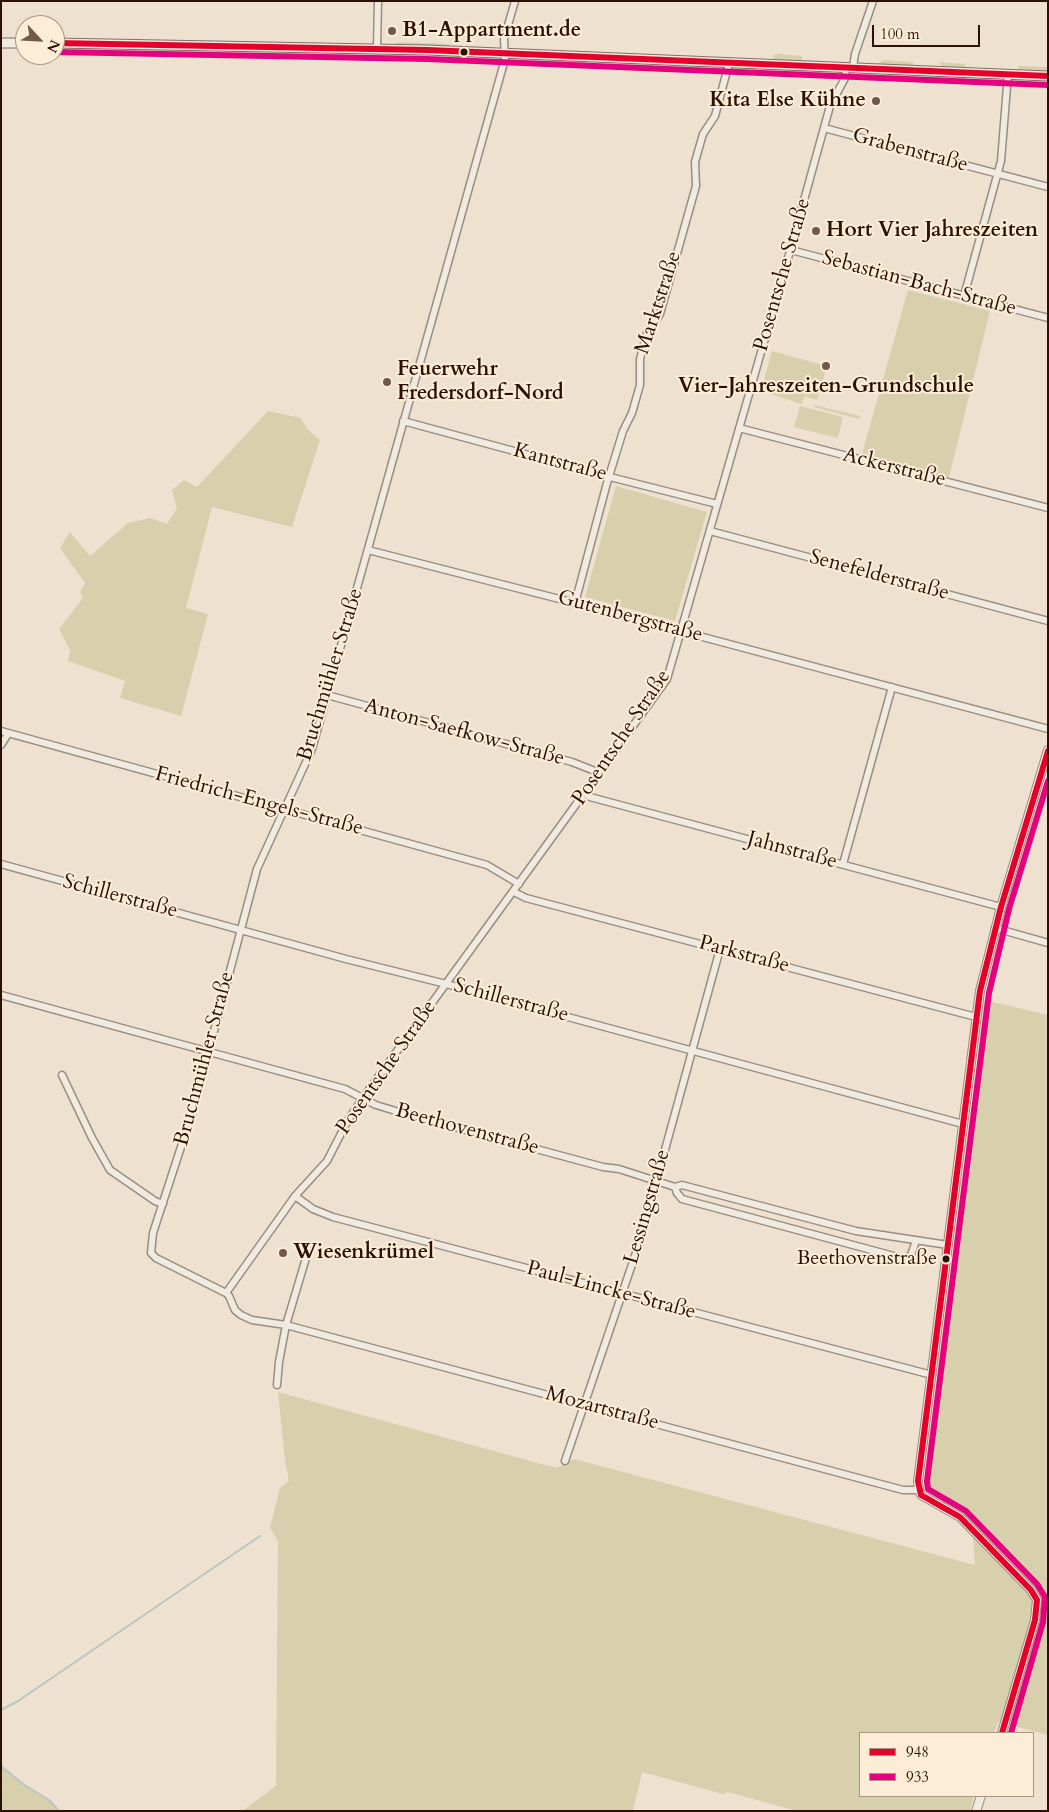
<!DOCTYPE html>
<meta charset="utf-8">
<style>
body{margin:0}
#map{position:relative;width:1049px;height:1812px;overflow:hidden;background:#efe1cf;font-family:Cardo,serif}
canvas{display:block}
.frame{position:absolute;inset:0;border:2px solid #2b1004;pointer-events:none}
.legend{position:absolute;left:859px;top:1732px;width:175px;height:65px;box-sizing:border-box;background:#fdedd7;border:1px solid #a99583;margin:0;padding:6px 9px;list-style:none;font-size:15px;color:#2b1004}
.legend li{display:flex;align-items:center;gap:10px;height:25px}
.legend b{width:25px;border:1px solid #a99583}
.north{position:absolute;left:15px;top:15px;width:50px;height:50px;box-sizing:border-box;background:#fdedd7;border:1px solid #a99583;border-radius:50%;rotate:115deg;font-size:14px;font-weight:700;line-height:20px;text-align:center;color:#2b1004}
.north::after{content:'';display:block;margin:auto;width:18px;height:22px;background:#70594b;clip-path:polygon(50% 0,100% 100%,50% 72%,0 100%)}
.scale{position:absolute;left:872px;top:25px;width:108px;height:22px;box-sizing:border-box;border:2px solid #2b1004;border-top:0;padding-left:6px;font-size:15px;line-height:18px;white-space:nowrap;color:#2b1004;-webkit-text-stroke:4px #fdedd7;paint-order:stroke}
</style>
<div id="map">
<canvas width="1049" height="1812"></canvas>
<div class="frame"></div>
<ul class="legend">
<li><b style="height:6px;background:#e4002b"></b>948</li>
<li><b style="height:6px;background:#e5007d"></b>933</li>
</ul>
<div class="north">N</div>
<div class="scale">100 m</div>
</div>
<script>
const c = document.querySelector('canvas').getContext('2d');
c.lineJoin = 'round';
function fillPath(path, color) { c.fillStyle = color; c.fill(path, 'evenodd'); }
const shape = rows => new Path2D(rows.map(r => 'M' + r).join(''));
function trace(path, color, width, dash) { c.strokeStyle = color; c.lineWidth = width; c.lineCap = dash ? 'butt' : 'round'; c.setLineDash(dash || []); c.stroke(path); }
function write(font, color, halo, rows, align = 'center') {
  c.font = font + ' Cardo,serif'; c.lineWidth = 4; c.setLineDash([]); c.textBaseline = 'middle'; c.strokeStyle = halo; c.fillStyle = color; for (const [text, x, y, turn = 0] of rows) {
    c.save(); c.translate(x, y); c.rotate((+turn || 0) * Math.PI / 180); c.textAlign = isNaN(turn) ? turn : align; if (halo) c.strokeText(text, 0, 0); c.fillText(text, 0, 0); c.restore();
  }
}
fillPath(shape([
 [400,42,449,44,449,45,448,47,391,45],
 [779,54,802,56,802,59,801,62,774,61,773,55],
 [552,59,585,60,586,65,551,64],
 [884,60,913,62,913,65,912,67,875,65],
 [939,62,965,64,965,69,942,68],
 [1018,66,1048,67,1048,72,1018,71],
 [784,68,829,71,818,73,782,72],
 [937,75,965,76,965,81,935,79],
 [908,290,990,311,949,477,862,454],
 [772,351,827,366,817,400,804,396,802,404,761,391],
 [815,405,860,416,859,419,814,407],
 [800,406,843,417,838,438,794,427],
 [268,411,301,418,307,429,320,440,292,527,212,507,186,608,208,614,181,716,120,698,125,681,68,661,70,650,59,629,83,598,80,592,85,583,60,548,70,532,90,556,128,523,150,518,167,524,177,508,172,490,184,480,197,487],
 [616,486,707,512,675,621,585,597],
 [984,1000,1048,1015,1048,1735,998,1722,994,1733,860,1733,860,1796,974,1796,970,1811,797,1811,728,1792,723,1794,642,1772,633,1811,242,1811,276,1786,278,1541,270,1528,280,1488,289,1481,285,1460,278,1392,556,1468,574,1459,975,1565,973,1538,968,1518,954,1508,923,1493,969,1141],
 [1,1766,23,1784,49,1800,59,1811,1,1811]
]), '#d8cfac');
trace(shape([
 [1,1710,18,1701,260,1536],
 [1,1766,23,1784,49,1800,59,1811]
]), '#bac6c2', 2);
const minor = shape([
 [515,1,504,39,505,59,312,749,257,869,193,1110,153,1233,151,1253,156,1258,226,1293,229,1296,235,1310,241,1315,252,1320,286,1325,903,1490,919,1490],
 [377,48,378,1],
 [853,67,855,54,873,1],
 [824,128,1048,187],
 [791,250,1048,318],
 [964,296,1001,161,1008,74],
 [403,421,610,477,717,504],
 [739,428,1048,508],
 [710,531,1048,621],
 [368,550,575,603,1048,729],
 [575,603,607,483,623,431,632,413,640,385,640,359,647,333,660,314,696,186,695,162,703,134,715,116,729,63],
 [327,695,572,762,600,773],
 [1,731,487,865,519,884],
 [1,745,8,734],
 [584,793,590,797,1001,907],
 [1,864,346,959,446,984,963,1124],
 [843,864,892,687],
 [514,892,526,898,976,1017],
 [995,928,1048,943],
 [1,995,345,1089,376,1105,399,1112,603,1167,619,1169,675,1187,682,1185,856,1231,948,1245],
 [62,1075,92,1138,110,1170,155,1201,163,1204],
 [675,1187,677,1193,682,1199,905,1259,911,1255,916,1241],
 [295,1196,313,1209,333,1217,932,1375],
 [226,1293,295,1196,327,1161,348,1120,363,1098,667,679,785,269,830,106,845,78,846,67],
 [277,1385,279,1362,286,1325,306,1258],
 [565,1461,640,1241,720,949]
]);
const tertiary = shape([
 [1002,1733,1035,1620,1037,1600,1031,1590,960,1517,921,1495,919,1490,918,1481,980,991,1001,907,1048,750],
 [976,1811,981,1796]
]);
const secondary = shape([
 [1,43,25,43],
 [55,43,427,50,1048,76]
]);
trace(minor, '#988d81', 9);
trace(tertiary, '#988d81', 10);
trace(secondary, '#7c7166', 11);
trace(minor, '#f1eae0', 6);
trace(tertiary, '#f1eae0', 8);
trace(secondary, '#f1eae0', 9);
trace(shape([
 [55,43,427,50,1048,76],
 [1002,1733,1035,1620,1037,1600,1031,1590,960,1517,921,1495,918,1481,980,991,1001,907,1048,751]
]), '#e4002b', 6);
trace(shape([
 [55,52,427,59,1048,85],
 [1011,1733,1043,1622,1045,1597,1037,1584,966,1511,928,1489,927,1481,989,993,1009,909,1048,781]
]), '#e5007d', 6);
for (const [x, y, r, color] of [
 [392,31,5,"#70594b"],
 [464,52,4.5,"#2b1004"],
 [876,101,5,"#70594b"],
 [816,231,5,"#70594b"],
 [826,366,5,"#70594b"],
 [387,382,5,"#70594b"],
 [283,1253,5,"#70594b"],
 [946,1259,4.5,"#2b1004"]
]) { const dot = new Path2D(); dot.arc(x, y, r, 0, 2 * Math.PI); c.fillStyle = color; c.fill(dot); trace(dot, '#fdedd7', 2); }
write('20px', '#2b1004', '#fdedd7', [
 ["Beethovenstraße",937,1259]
], 'right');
write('bold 21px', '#2b1004', '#fdedd7', [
 ["B1-Appartment.de",402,31],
 ["Kita Else Kühne",866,101,"right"],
 ["Hort Vier Jahreszeiten",826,231],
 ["Feuerwehr",397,370],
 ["Fredersdorf-Nord",397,394],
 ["Vier-Jahreszeiten-Grundschule",826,387,"center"],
 ["Wiesenkrümel",293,1253]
], 'left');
write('21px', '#2b1004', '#fdedd7', [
 ["Grabenstraße",910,151,15],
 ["Posentsche Straße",783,275,-74],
 ["Sebastian-Bach-Straße",919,284,15],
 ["Marktstraße",659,303,-72],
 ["Kantstraße",560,463,15],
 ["Ackerstraße",894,468,14],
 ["Senefelderstraße",879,576,15],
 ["Gutenbergstraße",630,617,15],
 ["Bruchmühler Straße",331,675,-73],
 ["Anton-Saefkow-Straße",464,733,15],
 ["Posentsche Straße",622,738,-56],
 ["Friedrich-Engels-Straße",259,802,15],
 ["Jahnstraße",792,851,15],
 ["Schillerstraße",120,897,15],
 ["Parkstraße",744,955,15],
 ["Schillerstraße",511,1001,15],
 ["Bruchmühler Straße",205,1059,-75],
 ["Posentsche Straße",387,1068,-55],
 ["Beethovenstraße",467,1130,15],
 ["Lessingstraße",648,1207,-74],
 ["Paul-Lincke-Straße",611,1291,15],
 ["Mozartstraße",602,1409,15]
]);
</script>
